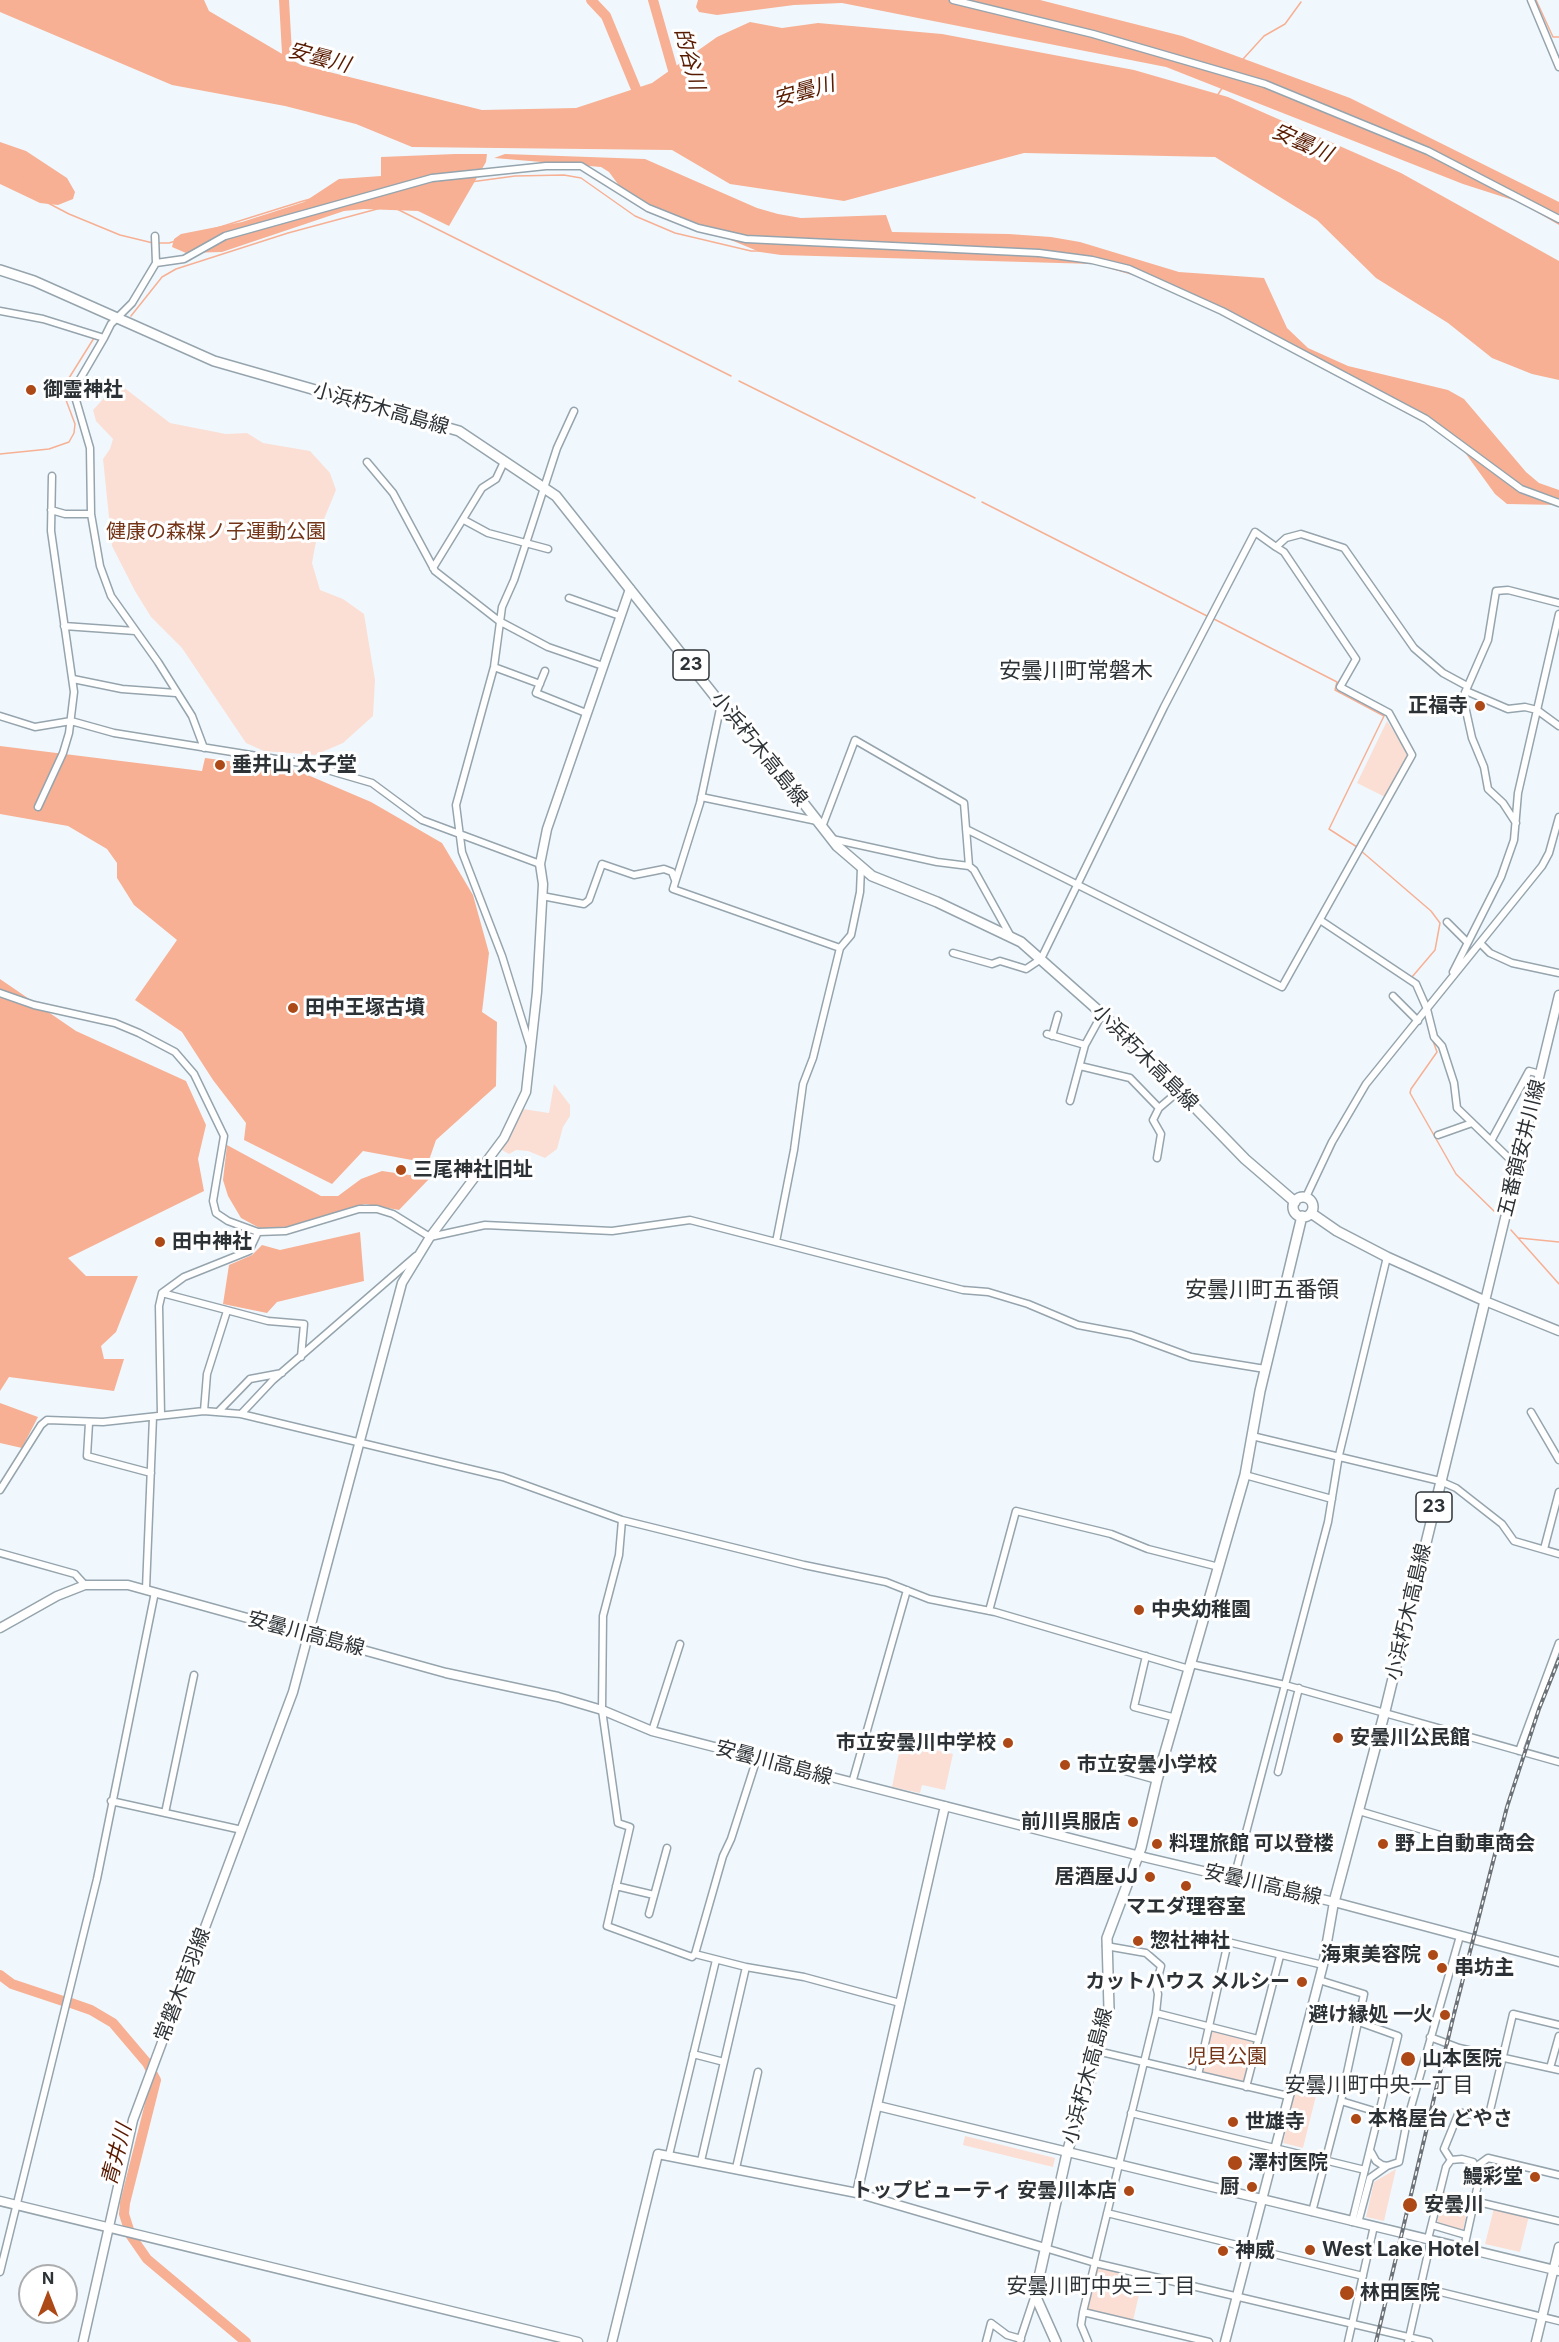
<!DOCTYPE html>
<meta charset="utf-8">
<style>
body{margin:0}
#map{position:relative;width:1559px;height:2342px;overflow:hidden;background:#f0f8fe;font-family:Inter,sans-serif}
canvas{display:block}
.north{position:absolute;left:18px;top:2264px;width:60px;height:60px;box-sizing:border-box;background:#fff;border:2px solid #abadaf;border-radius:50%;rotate:0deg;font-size:16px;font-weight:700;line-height:24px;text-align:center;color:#2d3236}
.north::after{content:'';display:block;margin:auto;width:21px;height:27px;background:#ad4917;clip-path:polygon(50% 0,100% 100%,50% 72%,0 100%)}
</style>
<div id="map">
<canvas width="1559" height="2342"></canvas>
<div class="north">N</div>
</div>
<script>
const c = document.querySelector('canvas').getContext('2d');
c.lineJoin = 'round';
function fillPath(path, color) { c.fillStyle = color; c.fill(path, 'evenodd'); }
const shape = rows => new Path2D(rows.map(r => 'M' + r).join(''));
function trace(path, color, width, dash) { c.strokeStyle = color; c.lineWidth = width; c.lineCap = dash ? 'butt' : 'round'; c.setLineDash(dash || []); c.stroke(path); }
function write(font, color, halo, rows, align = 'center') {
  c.font = font + ' Inter,"Noto Sans JP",sans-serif'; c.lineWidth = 6; c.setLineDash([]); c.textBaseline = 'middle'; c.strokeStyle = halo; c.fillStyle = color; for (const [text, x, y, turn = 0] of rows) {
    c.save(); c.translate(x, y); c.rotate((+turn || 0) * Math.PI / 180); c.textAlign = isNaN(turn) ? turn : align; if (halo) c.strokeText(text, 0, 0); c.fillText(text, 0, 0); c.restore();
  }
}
fillPath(shape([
 [118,383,170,423,226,434,247,433,263,443,310,451,330,473,336,490,317,536,312,563,320,590,343,599,364,614,375,680,373,716,343,743,315,755,264,751,246,743,182,648,151,617,135,591,112,546,103,459,110,449,113,439,96,421,93,410],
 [1387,721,1409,755,1385,797,1357,783],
 [554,1084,570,1105,570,1116,563,1127,557,1149,545,1158,528,1151,516,1150,509,1154,500,1149,523,1109,549,1113],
 [914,1745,953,1754,945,1790,922,1785,920,1793,892,1787,900,1747],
 [1212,2031,1253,2042,1243,2084,1202,2072],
 [1295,2091,1316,2096,1303,2148,1283,2143],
 [965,2136,1055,2158,1053,2167,963,2145],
 [1396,2169,1384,2221,1366,2217,1374,2182],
 [1444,2192,1470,2199,1463,2230,1437,2223],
 [1494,2208,1529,2216,1520,2252,1485,2244],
 [1097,2266,1143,2277,1133,2321,1086,2310]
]), '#fbdfd4');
fillPath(shape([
 [0,0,204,0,209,11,301,65,482,110,576,108,652,83,717,37,750,22,782,28,818,23,942,34,1134,70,1228,97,1401,173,1559,261,1559,380,1532,374,1492,358,1448,323,1376,278,1317,220,1215,157,1024,153,844,201,730,184,672,150,412,147,356,124,285,106,172,85,0,12],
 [698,0,1040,0,1182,36,1350,98,1559,202,1559,225,1519,202,1463,184,1166,67,842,3,794,5,717,15,699,12,696,7],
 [0,142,26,151,67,178,75,192,73,199,58,205,40,203,0,184],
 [455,154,487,154,486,162,449,226,418,211,364,209,344,211,222,252,186,253,172,247,174,239,181,234,242,222,304,202,339,179,381,176,381,157],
 [505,154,645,159,757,208,778,214,801,218,886,215,892,232,1009,234,1051,237,1080,242,1179,272,1264,278,1287,328,1308,348,1348,366,1448,390,1464,399,1526,472,1539,483,1559,490,1559,505,1507,504,1495,494,1458,443,1446,432,1256,328,1139,277,1094,264,781,255,760,252,645,205,623,191,609,172,601,167,494,158],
 [0,746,202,771,205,758,296,770,371,802,442,843,473,895,489,953,482,1012,497,1022,496,1086,436,1140,428,1163,363,1151,332,1184,244,1140,246,1123,213,1080,182,1032,135,1000,177,940,134,905,117,878,117,863,107,849,68,826,0,814],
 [0,979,76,1031,186,1081,206,1125,198,1159,204,1191,68,1258,86,1276,138,1276,116,1332,101,1346,104,1359,124,1359,114,1391,9,1377,0,1391],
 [227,1145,321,1196,338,1196,361,1179,382,1171,430,1178,399,1210,365,1204,331,1214,294,1231,267,1232,241,1218,228,1196,223,1180],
 [360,1232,364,1281,277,1302,267,1313,223,1304,229,1265,252,1255,262,1245,280,1250],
 [0,1403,38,1417,22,1448,0,1443]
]), '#f7b093');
trace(shape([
 [1536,0,1553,37,1559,37],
 [1234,69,1264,36,1285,24,1301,2],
 [1217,96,1228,79],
 [0,147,26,165,22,179,22,188,27,192,69,214,120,235,153,243],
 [401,189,411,202],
 [391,206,731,376],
 [158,243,169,243,303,201,385,179,394,177,399,184],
 [131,316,162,277,176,269,288,233,392,205,411,202,423,192,441,186,515,176,564,175,581,178,635,216,675,233,751,251,787,251],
 [739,381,975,498],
 [0,454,49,449,69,442,74,433,75,424,63,392,64,386,94,338],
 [982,502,1207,616],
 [1214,619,1337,682,1335,690,1384,716,1329,829,1357,847],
 [1360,850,1431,911,1440,923,1435,950,1412,977],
 [1433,1041,1437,1052,1411,1089,1410,1093,1456,1174,1496,1213],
 [1511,1230,1559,1284],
 [1519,1238,1559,1242]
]), '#f7b093', 1.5);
trace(shape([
 [284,0,288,71],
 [591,0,606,16,641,101],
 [653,0,676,81],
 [0,1975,12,1984,66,2002],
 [71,2003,91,2010,113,2023,147,2063,156,2080,125,2203,124,2214,131,2236,147,2259,246,2342]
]), '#f7b093', 10);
const street = shape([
 [953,0,1093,34,1265,84,1428,151,1559,219],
 [1531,0,1559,67],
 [156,263,184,259,225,236,432,178,546,166,581,166,648,208,698,228,746,239,1039,253,1092,260,1129,269,1222,311,1426,419,1521,489,1559,503],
 [0,311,43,319,104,338,111,324,132,303,156,263,155,236],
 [104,338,76,386,76,400,90,448,91,514,100,566,111,596,158,662,192,716,204,748],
 [367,462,393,493,435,571,499,621,548,647,603,666],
 [51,510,65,514,91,514],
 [464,520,488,533,548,549],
 [433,568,482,488,496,479,504,462],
 [569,598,620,616],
 [64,626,135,631],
 [494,667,540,684],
 [545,671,536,693,586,713],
 [73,679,122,689,176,693],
 [1466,691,1508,709,1525,707,1537,710,1559,726],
 [721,704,700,803,673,889,840,948],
 [0,716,35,727,71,721,114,733,307,764,372,783,422,820,540,864],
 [701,797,817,821],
 [38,807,63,753,69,733,74,692,51,531,52,476],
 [1516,823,1503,803,1488,789,1484,767,1472,738,1463,697,1488,640,1496,591,1508,590,1559,603],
 [822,827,855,740,964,803,969,866],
 [966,829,1282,987,1412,755,1389,713,1340,687,1356,659,1284,552,1276,547],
 [832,839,937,862,969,866,974,870,1010,935],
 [542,896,584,904,589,900,602,864,634,875,664,869,672,872,675,880],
 [1320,920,1416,984,1427,1009,1434,1037,1442,1046,1454,1083,1457,1108,1517,1166],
 [1447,922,1467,942],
 [1480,943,1490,953,1512,963,1559,973],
 [953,953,992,964,1000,961,1026,969,1041,959,1164,707,1255,532,1276,547,1286,538,1301,534,1344,548,1414,648,1443,673,1467,686],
 [1453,972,1501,877,1514,840,1518,793,1559,614],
 [0,993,34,1005,115,1023,139,1033,175,1052,194,1074,224,1136,213,1201,216,1213,228,1221,258,1232,286,1231,359,1209,377,1209,393,1214,430,1237,485,1225,612,1231,690,1220,963,1290,988,1292,1028,1304,1078,1325,1131,1335,1191,1357,1265,1369],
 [1393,996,1418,1021],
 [1047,1034,1085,1045],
 [1052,1036,1058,1015],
 [530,1046,502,956,462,852,456,805,494,667,502,607,514,580,557,448,574,411],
 [1080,1066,1130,1078,1159,1108],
 [1070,1101,1085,1045,1102,1014],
 [1438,1135,1472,1123],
 [1491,1141,1529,1071,1540,1074],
 [1157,1158,1161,1134,1153,1120,1159,1108,1179,1091],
 [1306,1197,1332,1142,1366,1084,1542,866,1549,853,1559,817],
 [776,1242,794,1150,803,1084,813,1058,840,948,851,935,860,892,861,868],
 [162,1293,268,1321,304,1324,301,1357],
 [204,1411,207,1374,227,1311],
 [219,1411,250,1379,282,1373],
 [1531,1412,1559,1460],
 [241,1414,273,1380,416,1256],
 [161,1415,159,1306,162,1293,184,1277,249,1251,258,1232],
 [89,1423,87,1456,151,1473],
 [1252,1436,1440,1481,1456,1488,1502,1524,1514,1541,1559,1554],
 [1245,1475,1332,1499],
 [0,1490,41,1425,47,1420,103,1422,204,1411,241,1414,503,1477,622,1520,804,1565,886,1582,929,1599,995,1612,1189,1669],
 [622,1520,619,1555,603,1616,602,1710,618,1823,630,1827,607,1926,692,1957,695,1954,746,1967,701,2161],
 [1544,1549,1559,1492],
 [0,1553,75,1574,85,1585],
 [146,1589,153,1417],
 [989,1611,1016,1511,1111,1534,1148,1549,1219,1567],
 [1146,1656,1134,1707,1176,1718],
 [1191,1664,1285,1685,1559,1762],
 [652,1731,680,1644],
 [1519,1751,1559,1643],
 [1118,1769,1157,1780],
 [1278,1772,1299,1688],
 [852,1783,907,1590],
 [111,1801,242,1830],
 [1359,1811,1450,1838],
 [165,1813,194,1675],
 [1234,1878,1328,1522,1339,1455,1387,1257],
 [616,1886,654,1895],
 [649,1914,667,1848],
 [1106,1946,1146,1953,1161,1966,1156,1986,1158,1994,1156,2013],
 [695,1954,723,1856,731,1839,757,1758],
 [746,1967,804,1977,900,2003],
 [1430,2037,1459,2048,1559,2070],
 [1097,2051,1288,2096],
 [693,2054,724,2062],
 [1550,2068,1559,2036],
 [1198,2075,1228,1942,1323,1965],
 [1246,2087,1280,1956],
 [1341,2101,1407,2121],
 [1131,2113,1365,2170],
 [1371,2152,1376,2161,1382,2165,1387,2166,1399,2162,1407,2121,1460,1936],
 [669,2155,716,1960],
 [1451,2160,1444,2149,1459,2112,1488,2119,1513,2014,1559,2025],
 [1477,2166,1488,2158,1559,2175],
 [736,2168,758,2072],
 [1474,2201,1559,2221],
 [1312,2212,1341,2101,1364,1994,1319,1980],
 [1107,2213,1363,2276],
 [1352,2222,1398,2036,1359,2022],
 [1358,2223,1370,2178,1387,2166],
 [1432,2225,1466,2235],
 [1428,2239,1446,2167,1451,2160,1462,2159,1473,2162,1480,2175,1464,2248],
 [1045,2248,1095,2263,1429,2342],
 [0,2272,97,1879,155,1592],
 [1420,2287,1559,2321],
 [1083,2312,1209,2342],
 [1020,2340,1035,2295],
 [986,2342,991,2323,1007,2335,1021,2339],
 [1088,2342,1081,2325,1083,2312,1156,2013,1258,2039],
 [1348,2342,1374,2226],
 [1408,2342,1431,2240]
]);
const secondary = shape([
 [1559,995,1485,1301,1559,1331],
 [0,1628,57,1596,85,1585,128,1585,446,1673,558,1697,602,1710,652,1731,1148,1858,1334,1902,1559,1962],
 [878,2106,1559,2271],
 [857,2193,945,1806],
 [0,2201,578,2342],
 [83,2342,133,2120,293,1692,402,1283,430,1237,504,1138,526,1092,537,992,543,884,540,864,547,829,630,589],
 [612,2342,658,2154,857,2193,1045,2248],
 [1225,2342,1323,1965,1334,1902],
 [1536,2342,1559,2247]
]);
const primary = shape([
 [0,270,34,281,214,361,459,431,556,496,721,704,766,755,837,846,872,876,937,902,1021,942,1118,1028,1245,1159,1295,1202],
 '1293 1207a10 10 0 1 1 20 0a10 10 0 1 1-20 0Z',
 [1311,1213,1337,1231,1387,1257,1485,1301,1385,1711,1334,1902],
 [1056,2342,1035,2295,1067,2153,1109,2009,1107,1938,1141,1848,1157,1780,1245,1475,1260,1391,1302,1216]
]);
trace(street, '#96a4ad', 9);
trace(secondary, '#96a4ad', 11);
trace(primary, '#96a4ad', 12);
trace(street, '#fff', 6);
trace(secondary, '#fff', 8);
trace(primary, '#fff', 9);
const rail = shape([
 [1376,2342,1453,2018,1507,1807,1539,1709,1559,1659]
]);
trace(rail, '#6c7277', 4);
trace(rail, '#fff', 1.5, [4.5]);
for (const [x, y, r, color] of [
 [31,390,6,"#ad4917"],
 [1480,706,6,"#ad4917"],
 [220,765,6,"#ad4917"],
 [293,1008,6,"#ad4917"],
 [401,1170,6,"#ad4917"],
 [160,1242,6,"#ad4917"],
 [1139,1610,6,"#ad4917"],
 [1338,1738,6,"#ad4917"],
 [1008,1743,6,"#ad4917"],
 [1065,1765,6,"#ad4917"],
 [1133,1822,6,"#ad4917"],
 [1157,1844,6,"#ad4917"],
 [1383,1844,6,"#ad4917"],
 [1150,1877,6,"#ad4917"],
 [1186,1886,6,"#ad4917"],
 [1138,1941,6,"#ad4917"],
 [1433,1955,6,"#ad4917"],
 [1442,1968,6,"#ad4917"],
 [1302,1982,6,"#ad4917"],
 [1445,2015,6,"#ad4917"],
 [1408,2059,8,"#ad4917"],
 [1356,2119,6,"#ad4917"],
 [1233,2122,6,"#ad4917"],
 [1235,2163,8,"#ad4917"],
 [1535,2177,6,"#ad4917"],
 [1252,2187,6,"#ad4917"],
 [1129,2191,6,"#ad4917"],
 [1410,2205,8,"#ad4917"],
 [1310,2250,6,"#ad4917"],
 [1223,2251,6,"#ad4917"],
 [1347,2293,8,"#ad4917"]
]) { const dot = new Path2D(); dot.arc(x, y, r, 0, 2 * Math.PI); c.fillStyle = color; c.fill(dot); trace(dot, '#fff', 2); }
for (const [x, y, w] of [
 [691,665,36],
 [1434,1507,36]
]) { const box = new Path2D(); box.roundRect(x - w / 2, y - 15, w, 30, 4.5); c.fillStyle = '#fff'; c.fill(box); trace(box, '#2d3236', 1.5); }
write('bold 18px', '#2d3236', null, [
 ["23",691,665],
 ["23",1434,1507]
]);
write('bold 20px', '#2d3236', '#fff', [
 ["御霊神社",43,390],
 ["正福寺",1468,706,"right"],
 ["垂井山 太子堂",232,765],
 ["田中王塚古墳",305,1008],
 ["三尾神社旧址",413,1170],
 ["田中神社",172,1242],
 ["中央幼稚園",1151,1610],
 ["安曇川公民館",1350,1738],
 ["市立安曇川中学校",996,1743,"right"],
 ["市立安曇小学校",1077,1765],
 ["前川呉服店",1121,1822,"right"],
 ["料理旅館 可以登楼",1169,1844],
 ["野上自動車商会",1395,1844],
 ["居酒屋JJ",1138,1877,"right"],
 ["マエダ理容室",1186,1907,"center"],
 ["惣社神社",1150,1941],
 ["海東美容院",1421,1955,"right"],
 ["串坊主",1454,1968],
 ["カットハウス メルシー",1290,1982,"right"],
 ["避け縁処 一火",1433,2015,"right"],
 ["山本医院",1422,2059],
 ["本格屋台 どやさ",1368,2119],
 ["世雄寺",1245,2122],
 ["澤村医院",1248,2163],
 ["鰻彩堂",1523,2177,"right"],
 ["厨",1240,2187,"right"],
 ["トップビューティ 安曇川本店",1117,2191,"right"],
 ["安曇川",1424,2205],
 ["West Lake Hotel",1322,2250],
 ["神威",1235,2251],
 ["林田医院",1360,2293]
], 'left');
write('20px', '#2d3236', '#fff', [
 ["小浜朽木高島線",381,409,16],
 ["小浜朽木高島線",759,749,51],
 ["小浜朽木高島線",1145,1058,45],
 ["五番領安井川線",1522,1148,-76],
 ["小浜朽木高島線",1409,1612,-77],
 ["安曇川高島線",306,1634,15],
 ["安曇川高島線",774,1763,15],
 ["安曇川高島線",1263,1885,13],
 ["常磐木音羽線",183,1985,-69],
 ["小浜朽木高島線",1088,2076,-75]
]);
write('20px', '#733417', '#fff', [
 ["健康の森楳ノ子運動公園",216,532],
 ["児貝公園",1227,2057]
]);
write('italic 21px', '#591b00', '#fff', [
 ["安曇川",319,58,15],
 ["的谷川",689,59,75],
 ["安曇川",804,92,-16],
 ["安曇川",1302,143,24],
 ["青井川",117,2155,-75]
]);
write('21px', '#2d3236', '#fff', [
 ["安曇川町中央一丁目",1379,2086],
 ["安曇川町中央三丁目",1101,2287]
]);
write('22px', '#2d3236', '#fff', [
 ["安曇川町常磐木",1076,671],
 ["安曇川町五番領",1262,1290]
]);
</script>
